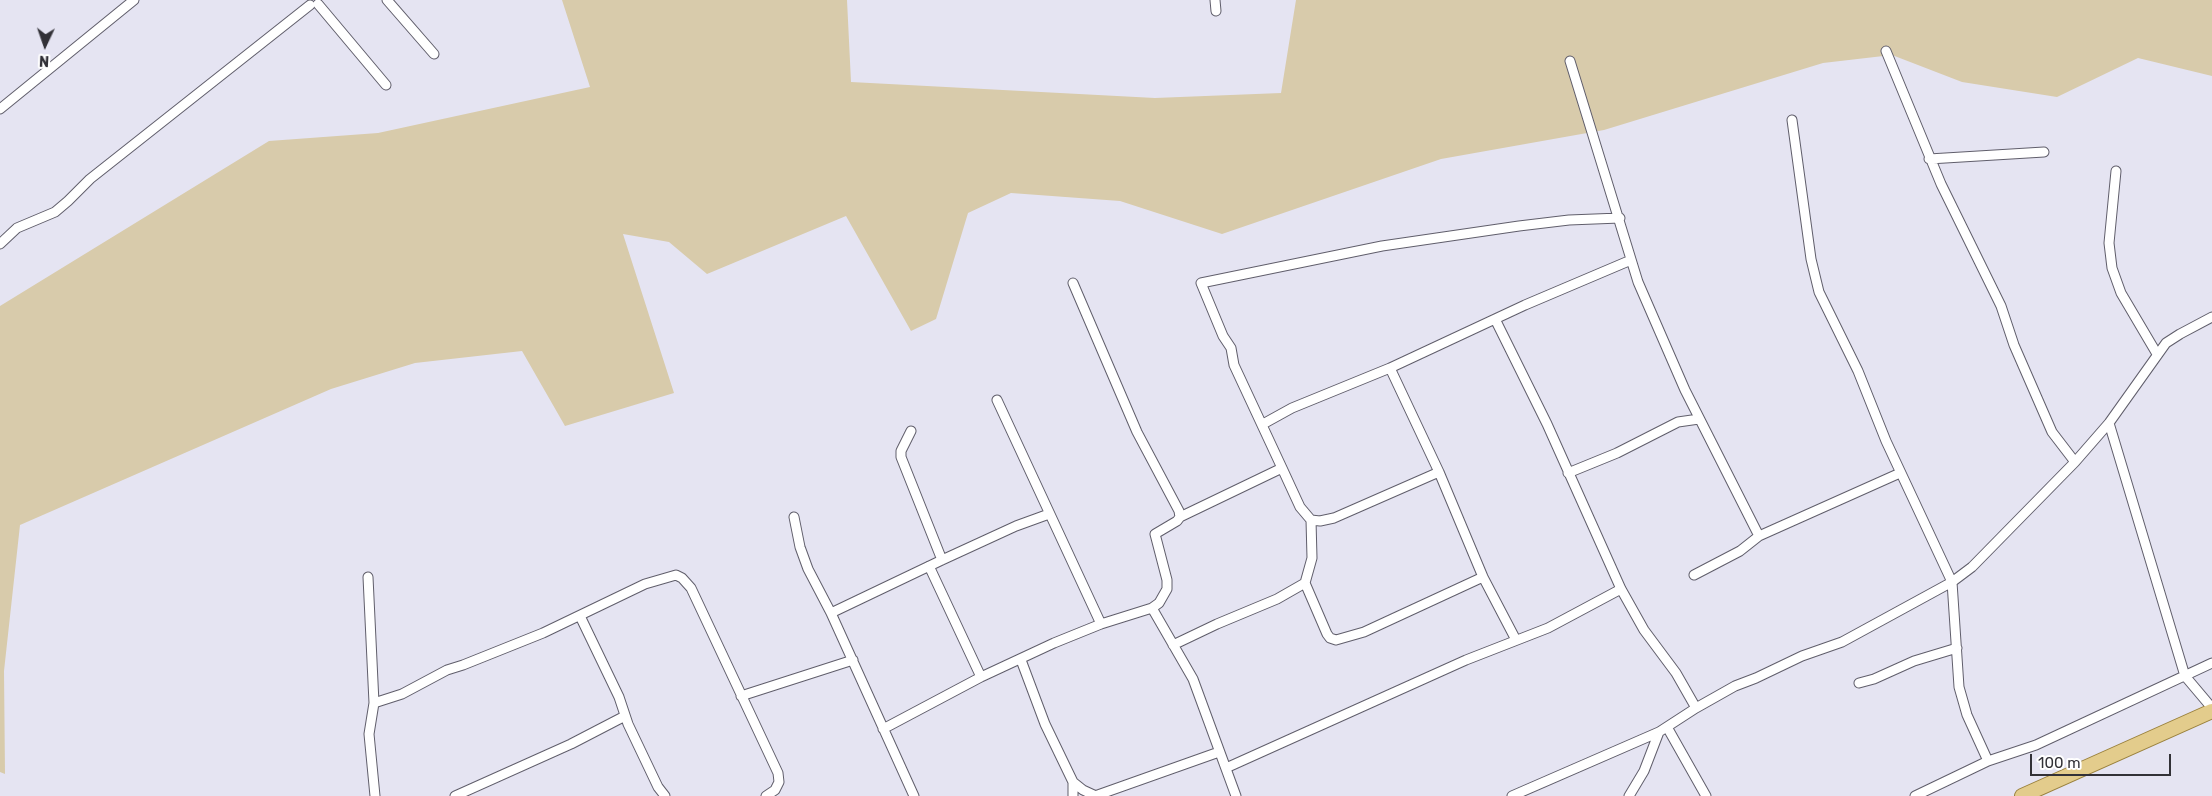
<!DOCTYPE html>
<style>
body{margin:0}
#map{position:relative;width:2212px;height:796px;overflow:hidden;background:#e5e4f2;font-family:Rubik,sans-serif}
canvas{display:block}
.north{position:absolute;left:20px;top:20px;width:50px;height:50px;-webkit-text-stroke:4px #fff;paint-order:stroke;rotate:183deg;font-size:14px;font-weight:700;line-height:20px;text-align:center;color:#323137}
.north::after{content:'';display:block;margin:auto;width:18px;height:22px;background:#323137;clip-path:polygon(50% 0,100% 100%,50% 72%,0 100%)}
.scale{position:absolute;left:2030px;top:754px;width:141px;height:22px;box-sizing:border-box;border:2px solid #323137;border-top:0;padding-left:6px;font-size:15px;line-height:18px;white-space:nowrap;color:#323137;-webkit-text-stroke:4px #fff;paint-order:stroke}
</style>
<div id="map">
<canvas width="2212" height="796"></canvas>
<div class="north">N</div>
<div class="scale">100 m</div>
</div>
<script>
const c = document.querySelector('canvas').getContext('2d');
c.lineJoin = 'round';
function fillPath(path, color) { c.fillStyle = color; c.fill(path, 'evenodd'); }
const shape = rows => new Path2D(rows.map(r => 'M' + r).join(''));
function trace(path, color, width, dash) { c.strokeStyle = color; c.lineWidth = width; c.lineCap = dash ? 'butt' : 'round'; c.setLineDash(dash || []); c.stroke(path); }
fillPath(shape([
 [562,0,847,0,851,82,1155,98,1281,93,1296,0,2212,0,2212,76,2138,58,2057,97,1962,82,1892,55,1823,63,1604,130,1441,159,1222,234,1120,201,1011,193,968,213,936,319,911,331,846,216,707,274,669,242,623,234,674,393,565,426,522,351,415,363,331,389,20,525,4,671,5,774,0,772,0,306,269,141,378,133,590,87]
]), '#d8cbab');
const street = shape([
 [387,0,434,54],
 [1215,0,1216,11],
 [318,4,386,85],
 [1886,51,1941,184,2001,306,2014,345,2052,432,2075,462],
 [1570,61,1638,282,1685,390,1759,536],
 [0,109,134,0],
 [1792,120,1811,259,1819,292,1858,371,1886,441,1952,582,1959,687,1967,715,1988,761],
 [1929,159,2044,152],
 [2116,171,2109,243,2112,268,2121,293,2157,354],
 [0,244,17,228,55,212,68,201,90,179,310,5],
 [1495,319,1547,424,1621,589,1644,630,1676,673,1696,708],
 [1390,368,1439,472,1483,577,1516,640],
 [997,400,1101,624],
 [2109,423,2185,676,2212,708],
 [1263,424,1292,408,1390,368,1525,305,1631,260],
 [911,431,901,451,901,457,942,560],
 [1439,472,1334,518,1320,521,1311,520,1300,507,1282,468,1234,365,1231,348,1223,336,1201,283,1382,246,1519,226,1569,220,1620,218],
 [1568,473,1617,453,1678,422,1699,419],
 [794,517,800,547,808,569,831,613,914,796],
 [1180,517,1282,468],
 [929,566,981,677],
 [1694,575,1740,551,1759,536,1900,473],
 [368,577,374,703,369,734,375,796],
 [1305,583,1327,634,1330,638,1336,640,1364,632,1483,577],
 [1152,608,1193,679,1236,796],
 [831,613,942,560,1016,526,1049,514],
 [580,616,619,697,628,724,658,787,665,796],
 [1173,645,1217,624,1277,599,1305,583,1312,558,1311,520],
 [1021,660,1045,724,1073,782,1083,790,1096,796],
 [1859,683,1874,679,1914,661,1957,648],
 [741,696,853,660],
 [374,703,402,694,447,670,463,665,543,633,645,584,676,575,682,578,691,588,778,773,779,782,775,790,766,796],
 [1667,727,1706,796],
 [883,729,981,677,1054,643,1101,624,1152,608,1159,603,1167,589,1167,580,1155,534,1177,521,1180,517,1179,511,1137,432,1073,283],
 [1226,768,1466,660,1548,628,1621,589],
 [455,796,571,744,625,716],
 [1073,796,1073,782],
 [1095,796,1219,752],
 [1512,796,1659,732,1696,708,1735,686,1756,678,1802,656,1842,642,1952,582,1972,567,2075,462,2109,423,2166,343,2180,334,2212,317],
 [1629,796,1644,771,1659,732],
 [1915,796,1988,761,2036,745,2212,663]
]);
const primary = shape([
 [2022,796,2212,711]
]);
trace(street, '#605e6b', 11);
trace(primary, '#99803c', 16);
trace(street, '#fff', 9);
trace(primary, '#e3cc8c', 14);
</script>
